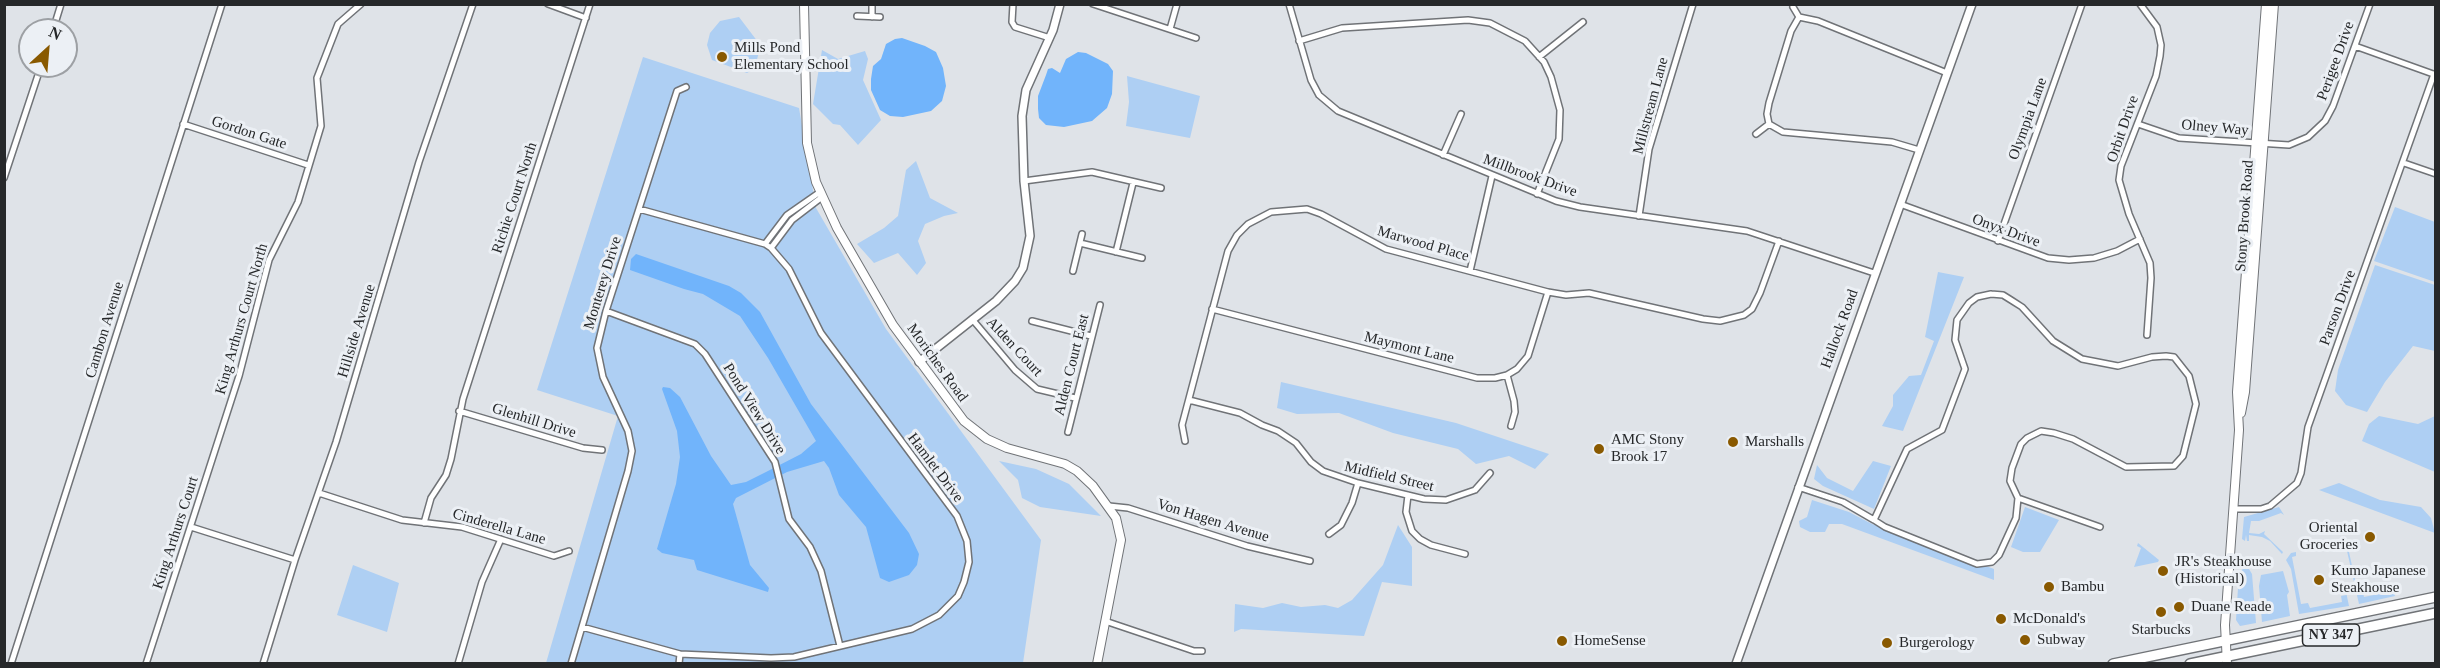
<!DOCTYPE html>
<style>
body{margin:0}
#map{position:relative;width:2440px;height:668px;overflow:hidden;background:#dfe3e8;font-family:Georgia,serif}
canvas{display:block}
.frame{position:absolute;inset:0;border:6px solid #26282a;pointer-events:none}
.north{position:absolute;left:18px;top:18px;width:60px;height:60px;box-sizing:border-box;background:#ecf0f5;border:2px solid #9da0a4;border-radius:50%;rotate:26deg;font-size:16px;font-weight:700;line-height:24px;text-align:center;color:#26282a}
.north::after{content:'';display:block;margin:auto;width:21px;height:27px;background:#895900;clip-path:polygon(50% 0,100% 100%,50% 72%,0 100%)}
</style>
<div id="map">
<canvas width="2440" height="668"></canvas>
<div class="frame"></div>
<div class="north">N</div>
</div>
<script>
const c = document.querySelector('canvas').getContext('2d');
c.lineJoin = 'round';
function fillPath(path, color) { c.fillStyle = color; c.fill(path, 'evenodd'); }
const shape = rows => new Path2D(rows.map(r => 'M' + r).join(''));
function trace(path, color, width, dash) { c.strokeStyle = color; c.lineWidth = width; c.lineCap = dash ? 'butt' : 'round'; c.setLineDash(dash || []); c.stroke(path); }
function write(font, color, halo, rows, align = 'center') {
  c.font = font + ' Georgia,serif'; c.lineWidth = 6; c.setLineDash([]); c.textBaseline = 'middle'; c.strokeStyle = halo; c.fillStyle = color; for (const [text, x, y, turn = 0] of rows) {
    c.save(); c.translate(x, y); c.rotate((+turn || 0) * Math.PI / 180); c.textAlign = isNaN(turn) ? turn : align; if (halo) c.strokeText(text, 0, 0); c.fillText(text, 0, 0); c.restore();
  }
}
fillPath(shape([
 [739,17,761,46,754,69,747,73,712,60,707,45,710,33,720,21],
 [822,50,838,59,865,51,868,59,863,80,881,120,858,145,840,125,833,124,813,104],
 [643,57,799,108,816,208,886,329,1041,540,1023,663,546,663,618,416,537,390],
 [1127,76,1200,96,1190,138,1126,126,1129,102],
 [916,161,930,198,958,213,944,216,925,224,918,241,926,263,917,275,898,253,874,263,857,244,884,228,898,216,906,170],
 [2395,207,2435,222,2435,282,2374,261],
 [2375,265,2435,285,2435,351,2413,346,2385,382,2367,412,2346,405,2335,391,2338,370],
 [1938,272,1964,277,1903,431,1882,426,1893,406,1893,395,1909,376,1921,375,1934,341,1925,337],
 [1281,382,1456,423,1549,454,1535,469,1509,456,1476,464,1458,449,1393,433,1339,413,1297,414,1277,408],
 [2379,416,2418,424,2435,416,2435,472,2362,441,2369,424],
 [999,461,1036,469,1069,484,1101,516,1040,507,1022,498,1018,480],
 [1873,461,1891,466,1874,509,1823,486,1814,479,1817,465,1827,478,1853,491],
 [2339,483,2380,500,2421,507,2431,518,2435,533,2319,490],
 [1812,500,1849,512,1872,524,1994,569,1994,580,1842,524,1829,524,1825,532,1810,532,1800,527,1799,521,1807,517],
 [2025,507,2059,520,2040,552,2023,552,2011,547],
 [2279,507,2284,515,2281,513,2259,521,2251,521,2249,533,2259,534,2265,531,2264,534,2283,552,2282,554,2270,541,2262,537,2249,535,2249,541,2247,541,2246,535,2245,541,2242,539,2244,517],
 [1398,525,1412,547,1412,586,1382,582,1364,636,1241,629,1234,632,1235,604,1263,608,1282,603,1301,607,1325,605,1338,608,1352,600,1383,565],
 [2138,543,2159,560,2158,562,2134,567,2141,548,2137,546],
 [2350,549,2354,550,2349,552,2358,593,2363,592,2364,597,2393,591,2393,586,2395,596,2359,604,2347,551],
 [2296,552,2296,556,2292,557,2301,604,2308,603,2310,608,2342,602,2341,596,2346,595,2345,588,2339,589,2345,587,2349,606,2299,614,2291,569,2286,560,2291,553],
 [353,565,399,583,387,632,337,615],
 [2243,569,2249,569,2252,574,2256,623,2240,626,2236,620,2239,572],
 [2283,571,2289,592,2287,595,2290,616,2262,622,2259,586,2261,575]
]), '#aecff3');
fillPath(shape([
 [902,38,925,46,936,52,943,68,946,86,942,101,931,111,903,117,890,116,880,110,871,90,871,79,873,66,881,59,886,44,895,39],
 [1078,52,1086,53,1108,64,1113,71,1112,94,1107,108,1092,121,1064,127,1046,125,1039,118,1038,109,1038,96,1046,75,1048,69,1052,68,1060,73,1066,59],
 [636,254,729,286,741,293,760,312,811,404,909,533,919,554,917,565,909,575,889,582,880,578,866,527,839,495,829,468,824,461,787,472,736,498,733,504,750,565,769,588,768,592,697,570,694,560,662,553,657,549,676,484,680,457,677,431,662,389,663,387,670,388,680,397,711,456,731,485,746,482,766,472,801,454,816,441,768,358,740,316,703,294,684,289,630,270,631,259]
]), '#71b4fb');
const minor = shape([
 [548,4,586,18],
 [1013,4,1012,22,1015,27,1050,38],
 [1093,4,1196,38],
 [1289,4,1311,80,1319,95,1338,111,1556,201,1580,207,1747,231,1874,273],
 [2140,4,2157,27,2161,45,2160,56,2156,76,2121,166,2119,180,2129,214,2150,263,2151,278,2147,335],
 [1793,7,1799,17],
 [857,16,880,17],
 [872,17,872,4],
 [1799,17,1818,21,1947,73],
 [1170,29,1177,4],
 [53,30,61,4],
 [1299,41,1342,28,1468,20,1490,23,1525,41,1544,62,1551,77,1560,110,1559,139,1537,194],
 [2355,46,2436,75],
 [1539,57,1583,22],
 [183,124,308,165],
 [1769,124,1783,132,1892,142,1919,150],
 [1769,124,1767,114,1769,103,1791,31,1799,17],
 [2138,124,2179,138,2289,145,2308,137,2325,121,2333,106,2370,4],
 [1756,134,1769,124],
 [1443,155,1461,114],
 [2404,163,2436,174],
 [4,178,41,66],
 [1024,181,1092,172,1161,188],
 [1900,204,2048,258,2069,260,2094,258,2117,251,2140,239],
 [1639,216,1649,149,1693,4],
 [1998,241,2082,4],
 [1080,243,1142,258],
 [765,244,787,215,820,192],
 [771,248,792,220,822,197],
 [1116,252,1133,183],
 [1073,271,1082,234],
 [1470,271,1492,176],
 [1991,294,2003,295,2011,300,2022,307,2053,341,2082,359,2118,366,2152,357,2166,356,2174,357,2189,376,2196,404,2183,456,2174,466,2126,467,2073,439,2054,433,2041,431,2027,438,2021,444,2012,468,2010,481,2018,498,2016,518,1999,555,1992,562,1977,564,1885,527,1874,520,1907,449,1942,430,1965,369,1955,340,1957,320,1969,303,1977,297,1991,294],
 [1212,309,1477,378,1495,378,1507,375,1517,369,1528,356,1548,292],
 [606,311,695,344,705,354,775,462,789,519,810,547,821,571,840,646],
 [972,319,1015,370,1037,389,1075,398],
 [1032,321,1091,336],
 [1507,375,1514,401,1515,412,1511,426],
 [1189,400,1240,413,1262,425,1278,431,1296,443,1311,462,1323,471,1358,483,1424,499,1446,500,1475,490,1490,473],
 [459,411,583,448,602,450],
 [1068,432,1100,305],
 [1185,441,1182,425,1228,251,1237,235,1248,224,1271,212,1307,209,1321,214,1386,249,1548,292,1566,295,1589,293,1703,319,1720,321,1744,315,1752,309,1760,293,1779,241],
 [1798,487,1843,502,1874,520],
 [319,493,402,520,462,527,554,556,569,551],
 [1408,495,1406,512,1412,531,1420,539,1431,545,1465,554],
 [2018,498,2100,527],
 [1109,506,1128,508,1247,546,1310,561],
 [2233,509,2261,509,2270,506,2297,483,2301,473,2308,427,2434,74],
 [424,523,431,498,446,475,451,459,463,399,590,4],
 [191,527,295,560],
 [1329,534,1341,525,1352,503,1358,483],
 [1105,621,1194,651,1202,651],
 [582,627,680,654,771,658,794,657,912,629,939,615,958,596,964,582,969,562,967,541,957,516,821,333,789,269,771,248,765,244,639,209],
 [11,664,222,4],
 [146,664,239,376,269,260,298,202,321,126,317,78,338,24,361,4],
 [263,664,295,560,336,442,419,162,473,4],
 [458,664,482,582,501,539],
 [571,664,628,471,632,451,628,431,603,377,597,348,606,311,677,91,686,87],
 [679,664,680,654]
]);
const tertiary = shape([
 [919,362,996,301,1015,281,1023,268,1030,236,1024,181,1022,116,1026,90,1053,30,1060,4],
 [1736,664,1972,4]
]);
const secondary = shape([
 [804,4,807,143,816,182,837,228,893,325,964,421,987,439,1007,448,1065,464,1077,471,1093,486,1116,518,1121,540,1097,664],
 [2241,413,2245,392,2274,4],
 [2227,664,2225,625,2239,430,2237,392,2266,4]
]);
const trunk = shape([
 [2113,664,2436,597],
 [2190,664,2436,613]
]);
trace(minor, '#707377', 8);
trace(tertiary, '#707377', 10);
trace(secondary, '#707377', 10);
trace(trunk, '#707377', 12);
trace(minor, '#fff', 5);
trace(tertiary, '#fff', 7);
trace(secondary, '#fff', 8);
trace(trunk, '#fff', 9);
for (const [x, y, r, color] of [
 [722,57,6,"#895900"],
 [1733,442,6,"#895900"],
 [1599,449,6,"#895900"],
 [2370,537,6,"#895900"],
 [2163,571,6,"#895900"],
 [2319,580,6,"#895900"],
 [2049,587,6,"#895900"],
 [2179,607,6,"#895900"],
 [2161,612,6,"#895900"],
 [2001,619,6,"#895900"],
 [2025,640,6,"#895900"],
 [1562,641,6,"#895900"],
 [1887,643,6,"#895900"]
]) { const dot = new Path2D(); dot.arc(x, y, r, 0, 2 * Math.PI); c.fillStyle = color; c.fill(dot); trace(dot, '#ecf0f5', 2); }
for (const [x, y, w] of [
 [2331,635,57]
]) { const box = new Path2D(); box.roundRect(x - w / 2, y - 11, w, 22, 4.5); c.fillStyle = '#ecf0f5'; c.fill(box); trace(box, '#26282a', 1.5); }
write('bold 14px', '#26282a', null, [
 ["NY 347",2331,635]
]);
write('15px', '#26282a', '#ecf0f5', [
 ["Mills Pond",734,48],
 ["Elementary School",734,65],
 ["AMC Stony",1611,440],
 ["Brook 17",1611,457],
 ["Marshalls",1745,442],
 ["Oriental",2358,528,"right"],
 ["Groceries",2358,545,"right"],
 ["JR's Steakhouse",2175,562],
 ["(Historical)",2175,579],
 ["Kumo Japanese",2331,571],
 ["Steakhouse",2331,588],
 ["Bambu",2061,587],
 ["Duane Reade",2191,607],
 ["McDonald's",2013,619],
 ["Starbucks",2161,630,"center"],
 ["Subway",2037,640],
 ["HomeSense",1574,641],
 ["Burgerology",1899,643]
], 'left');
write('15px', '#26282a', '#ecf0f5', [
 ["Perigee Drive",2336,61,-70],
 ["Millstream Lane",1651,106,-75],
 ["Olympia Lane",2028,119,-70],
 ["Olney Way",2215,128,5],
 ["Orbit Drive",2123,129,-71],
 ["Gordon Gate",249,133,18],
 ["Millbrook Drive",1530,176,20],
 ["Richie Court North",515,198,-72],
 ["Stony Brook Road",2245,216,-86],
 ["Onyx Drive",2006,231,20],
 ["Marwood Place",1423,244,16],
 ["Monterey Drive",603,283,-73],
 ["Parson Drive",2338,308,-70],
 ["King Arthurs Court North",242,319,-74],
 ["Hallock Road",1840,329,-70],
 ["Cambon Avenue",105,330,-73],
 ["Hillside Avenue",357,331,-73],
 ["Alden Court",1014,347,47],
 ["Maymont Lane",1409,348,14],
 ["Moriches Road",937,363,54],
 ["Alden Court East",1072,365,-76],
 ["Pond View Drive",754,409,58],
 ["Glenhill Drive",534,421,17],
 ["Hamlet Drive",935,468,53],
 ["Midfield Street",1389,477,13],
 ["Von Hagen Avenue",1213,521,17],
 ["Cinderella Lane",499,527,16],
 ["King Arthurs Court",176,533,-72]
]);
</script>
